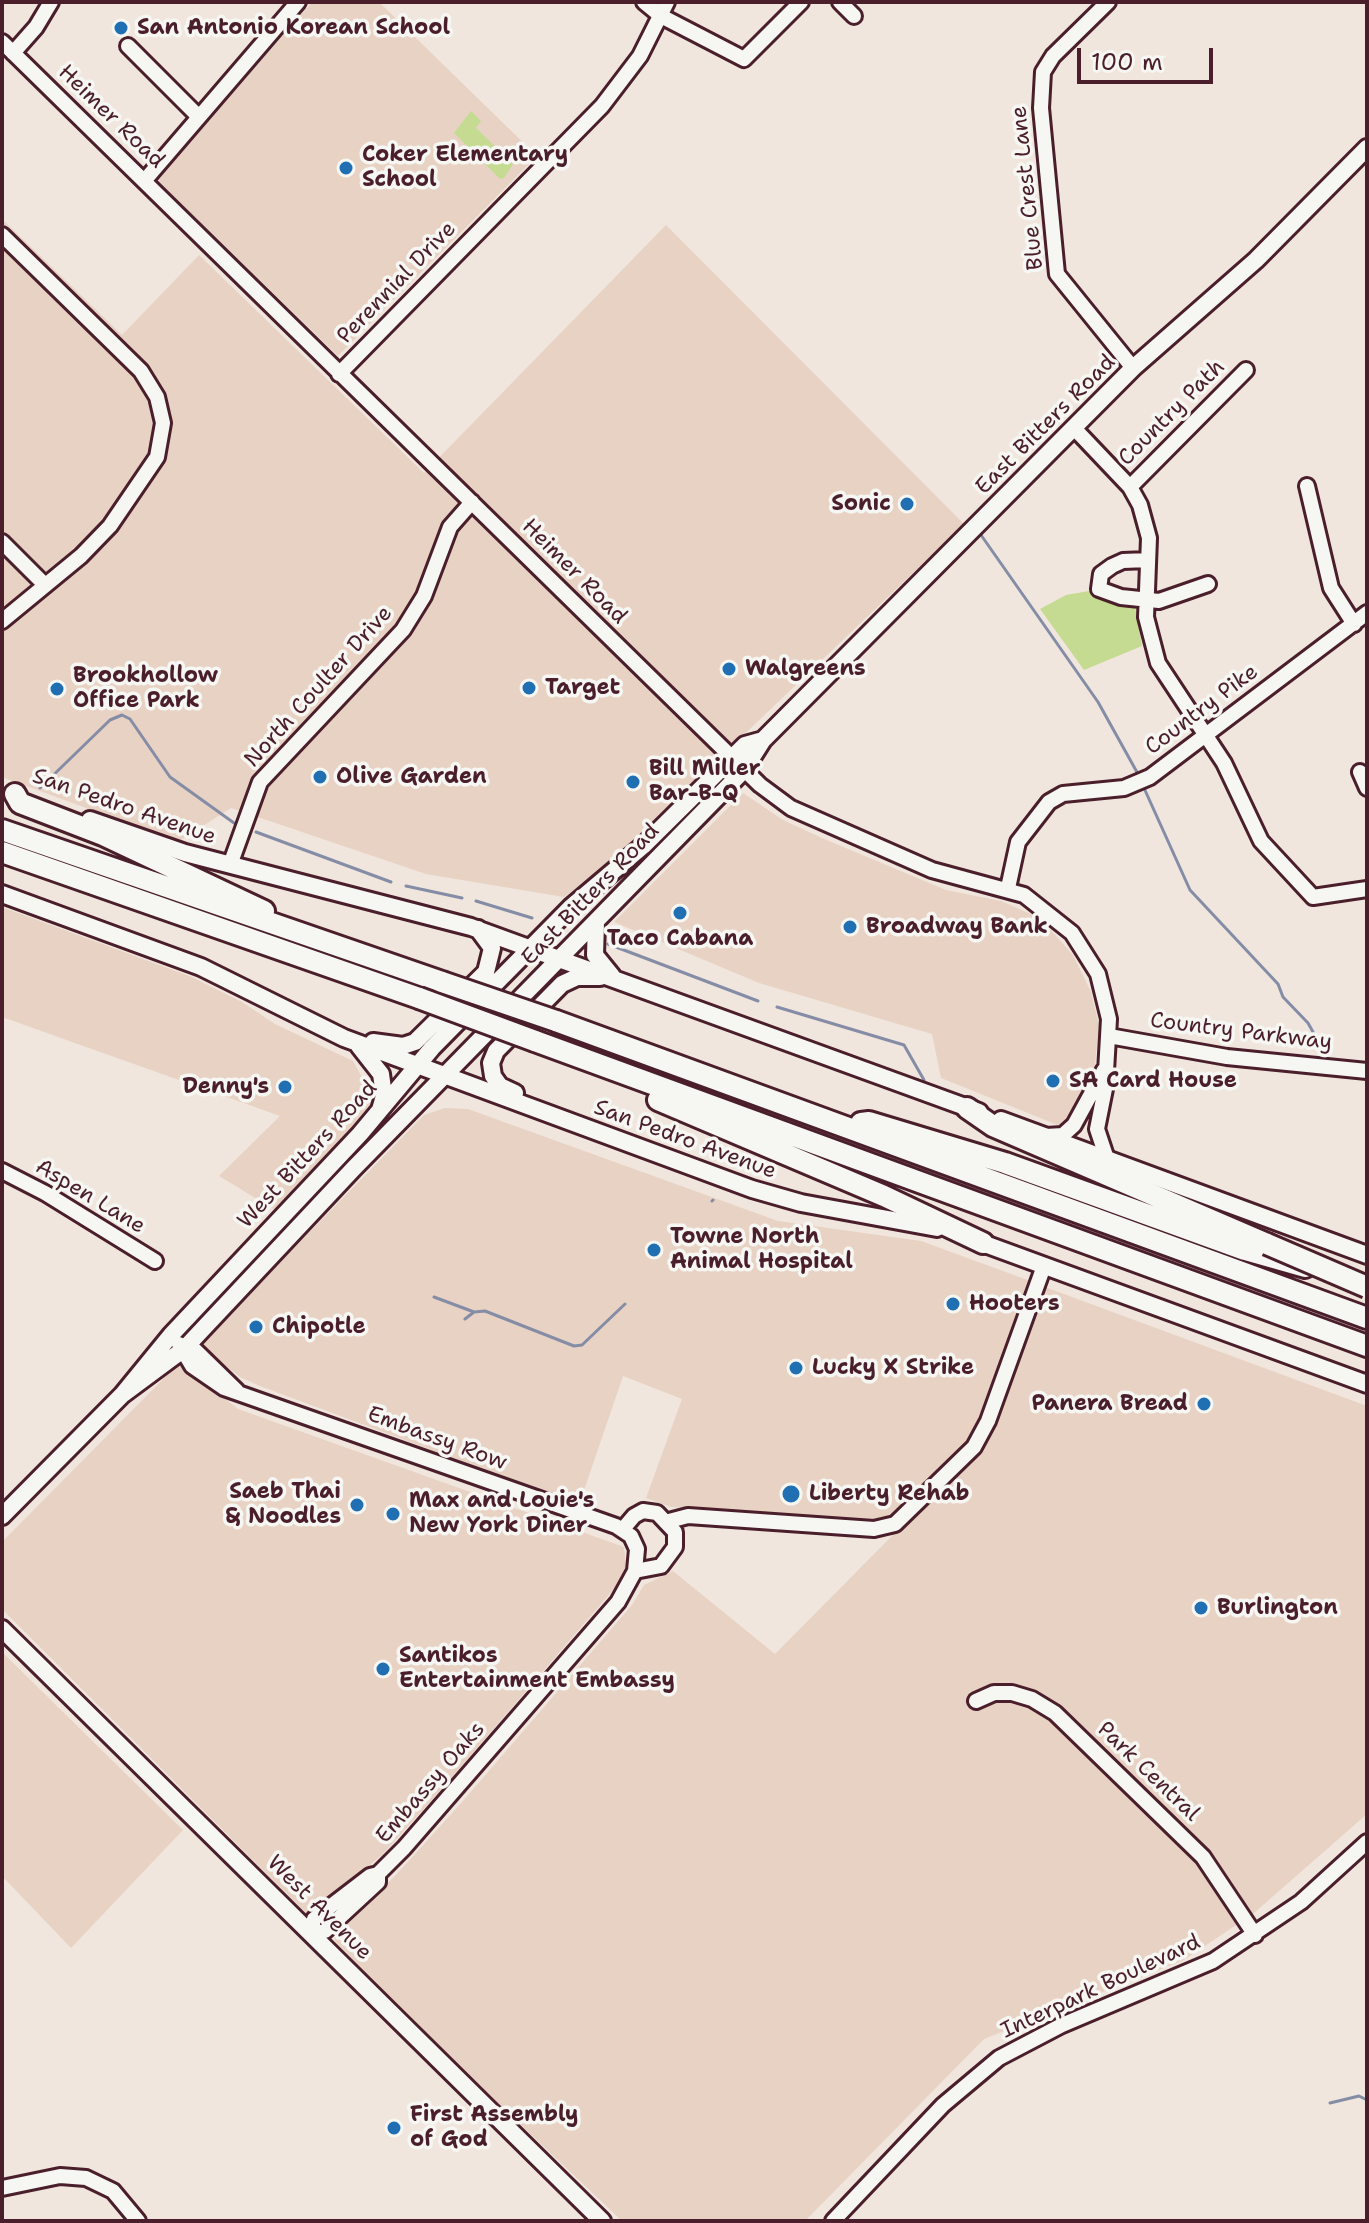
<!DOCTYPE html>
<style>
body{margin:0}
#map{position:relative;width:1369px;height:2223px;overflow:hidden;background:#f0e6dd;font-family:"Shantell Sans",sans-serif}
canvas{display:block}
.frame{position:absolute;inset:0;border:4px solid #4a1f2b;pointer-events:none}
.scale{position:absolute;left:1077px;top:48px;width:136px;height:36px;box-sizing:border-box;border:4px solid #4a1f2b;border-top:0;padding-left:10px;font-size:24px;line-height:28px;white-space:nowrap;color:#4a1f2b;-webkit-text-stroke:6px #f6f6f2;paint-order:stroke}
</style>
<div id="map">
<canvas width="1369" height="2223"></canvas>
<div class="frame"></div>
<div class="scale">100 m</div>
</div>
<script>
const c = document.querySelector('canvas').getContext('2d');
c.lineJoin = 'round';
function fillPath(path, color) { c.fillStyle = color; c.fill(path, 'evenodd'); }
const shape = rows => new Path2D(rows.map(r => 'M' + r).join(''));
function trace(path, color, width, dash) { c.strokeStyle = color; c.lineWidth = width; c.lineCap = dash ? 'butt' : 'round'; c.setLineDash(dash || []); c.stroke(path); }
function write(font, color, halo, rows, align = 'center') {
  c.font = font + ' "Shantell Sans",sans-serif'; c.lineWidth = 7; c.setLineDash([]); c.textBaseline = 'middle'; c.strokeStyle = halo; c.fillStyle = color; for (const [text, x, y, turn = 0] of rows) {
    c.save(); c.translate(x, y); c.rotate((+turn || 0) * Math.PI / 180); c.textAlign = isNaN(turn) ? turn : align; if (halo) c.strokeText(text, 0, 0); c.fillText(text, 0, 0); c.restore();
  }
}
fillPath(shape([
 [312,2,379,2,537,156,338,356,157,180],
 [2,219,122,335,199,255,424,473,666,225,964,524,611,862,564,897,426,874,231,808,178,842,2,777],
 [743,793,783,820,822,838,946,890,1001,901,1040,918,1073,955,1091,992,1099,1025,1095,1065,1071,1116,1060,1126,941,1078,932,1034,759,983,614,922],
 [2,907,192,977,242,1002,275,1024,353,1061,373,1097,371,1107,275,1210,219,1176,280,1116,2,1017],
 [445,1108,468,1109,778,1221,921,1241,1033,1282,971,1438,890,1516,871,1521,671,1507,646,1498,682,1399,623,1376,579,1505,260,1386,240,1377,205,1350,204,1340,424,1115],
 [1045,1287,1367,1406,1367,1814,1254,1913,1184,1960,984,2039,805,2221,622,2221,441,2049,335,1941,335,1934,396,1875,463,1801,632,1605,644,1585,673,1571,775,1654,987,1440],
 [180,1362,238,1409,624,1547,626,1565,620,1582,440,1791,382,1855,308,1915,2,1609,2,1542],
 [2,1652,183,1830,71,1948,2,1876]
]), '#e8d2c4');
fillPath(shape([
 [471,111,481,121,476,128,513,164,504,178,500,179,454,133],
 [1089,591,1135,607,1142,646,1084,670,1040,609,1066,595]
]), '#c5db91');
trace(shape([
 [981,535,1098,702,1138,774],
 [40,788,110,720,122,715,130,719,170,777,234,823],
 [1144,788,1190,890,1278,984,1283,997,1308,1023,1323,1050],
 [256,832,391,882],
 [406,886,462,898],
 [476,901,532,918],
 [608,944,758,1001],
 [777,1007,904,1045,924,1080],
 [712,1201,713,1200],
 [434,1297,474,1312,485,1311,574,1346,582,1345,625,1304],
 [465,1319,474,1312],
 [1330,2103,1359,2096,1367,2100]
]), '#858da6', 3);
const minor = shape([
 [644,2,661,16,744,59,801,2],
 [840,2,854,16],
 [1108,2,1053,56,1043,72,1041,108,1057,274,1133,368],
 [2,42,760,785,791,808,932,870,1024,895,1072,933,1098,974,1109,1019,1105,1089,1097,1129,1107,1159],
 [128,46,199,117],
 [13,53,36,27,51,2],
 [145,180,298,2],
 [2,235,141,371,157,397,163,423,157,457,110,526,81,556,2,621],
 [339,374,602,106,640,56,667,2],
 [1074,428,1130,487,1140,505,1149,538,1146,617,1158,663,1224,763,1261,841,1313,897,1367,889],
 [1307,486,1331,588,1354,624],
 [1130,487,1246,370],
 [2,542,44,584],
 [1148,560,1123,561,1112,566,1101,574,1099,589,1121,597,1159,601,1208,584],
 [1360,772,1367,788],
 [230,865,260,782,403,630,424,596,450,527,472,502],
 [1008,888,1018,842,1049,802,1063,794,1124,788,1150,777,1367,613],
 [1109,1036,1227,1057,1367,1071],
 [1046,1136,1063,1135,1074,1125,1104,1070],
 [2,1171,45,1193,155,1261],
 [179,1344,192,1366,224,1388,616,1526,631,1536,637,1549,635,1571,618,1602,404,1848,378,1874,370,1876,314,1919,311,1934,325,1931,378,1882,378,1874],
 [184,1349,195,1350,237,1391],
 [669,1521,688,1516,874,1529,895,1524,974,1447,988,1421,1044,1266],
 [623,1529,634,1516,643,1511,657,1513,675,1532,675,1547,661,1566,635,1571],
 [976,1701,994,1693,1012,1693,1032,1699,1055,1713,1203,1857,1255,1935],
 [2,2188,60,2176,86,2178,113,2191,138,2221],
 [833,2221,943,2105,999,2058,1062,2025,1213,1961,1301,1902,1367,1842]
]);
const major = shape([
 [90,820,185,853,471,927,979,1112],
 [2,894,201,967,344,1038,752,1189,801,1203,937,1228],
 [596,923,595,955,612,976],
 [373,1042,403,1046,415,1042,486,972,492,948,478,929],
 [359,1046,381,1074,384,1096,380,1110],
 [515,1093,500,1086,493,1076,491,1063,496,1051,562,984,577,977,600,977],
 [1001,1120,1367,1255],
 [974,1240,1367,1384],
 [122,1395,184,1349,354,1168,744,770,763,740,1133,368,1256,260,1367,148],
 [2,1516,122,1395,171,1335,360,1134,432,1048,571,907,643,846,745,745,763,740],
 [2,1629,602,2221]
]);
const highway = shape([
 [15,794,20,803,103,835,264,911],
 [2,830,442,982],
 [2,852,419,998],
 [556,1021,1367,1318],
 [535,1041,1367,1346],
 [658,1100,884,1196,983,1243],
 [967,1108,993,1126,1267,1244],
 [861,1123,869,1122,1005,1163,1245,1250,1305,1267]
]);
trace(minor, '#4a1f2b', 20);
trace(major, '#4a1f2b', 22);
trace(highway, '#4a1f2b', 26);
trace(minor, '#f6f6f2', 14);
trace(major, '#f6f6f2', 16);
trace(highway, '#f6f6f2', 20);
const highwayBridge = shape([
 [442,982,556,1021],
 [419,998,535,1041],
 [1267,1244,1367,1287]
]);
trace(highwayBridge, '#4a1f2b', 26, []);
trace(highwayBridge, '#f6f6f2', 20);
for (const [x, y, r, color] of [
 [121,28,8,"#1f6fb2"],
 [346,168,8,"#1f6fb2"],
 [907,504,8,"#1f6fb2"],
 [729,669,8,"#1f6fb2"],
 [529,688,8,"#1f6fb2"],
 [57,689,8,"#1f6fb2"],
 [320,777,8,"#1f6fb2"],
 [633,782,8,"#1f6fb2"],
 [680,913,8,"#1f6fb2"],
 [850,927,8,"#1f6fb2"],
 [1053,1081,8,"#1f6fb2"],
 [285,1087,8,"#1f6fb2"],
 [654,1250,8,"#1f6fb2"],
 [953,1304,8,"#1f6fb2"],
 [256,1327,8,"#1f6fb2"],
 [796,1368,8,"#1f6fb2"],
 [1204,1404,8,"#1f6fb2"],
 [791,1494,10,"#1f6fb2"],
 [357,1505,8,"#1f6fb2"],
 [393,1514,8,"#1f6fb2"],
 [1201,1608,8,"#1f6fb2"],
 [383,1669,8,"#1f6fb2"],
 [394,2128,8,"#1f6fb2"]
]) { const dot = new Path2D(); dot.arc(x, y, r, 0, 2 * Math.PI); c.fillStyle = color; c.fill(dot); trace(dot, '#f6f6f2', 3); }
write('bold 22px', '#4a1f2b', '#f6f6f2', [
 ["San Antonio Korean School",137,28],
 ["Coker Elementary",362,155],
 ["School",362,180],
 ["Sonic",891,504,"right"],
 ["Walgreens",745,669],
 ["Brookhollow",73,676],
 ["Office Park",73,701],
 ["Target",545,688],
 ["Bill Miller",649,769],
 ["Bar-B-Q",649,794],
 ["Olive Garden",336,777],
 ["Broadway Bank",866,927],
 ["Taco Cabana",680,939,"center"],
 ["SA Card House",1069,1081],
 ["Denny's",269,1087,"right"],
 ["Towne North",670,1237],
 ["Animal Hospital",670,1262],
 ["Hooters",969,1304],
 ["Chipotle",272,1327],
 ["Lucky X Strike",812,1368],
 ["Panera Bread",1188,1404,"right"],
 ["Saeb Thai",341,1492,"right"],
 ["& Noodles",341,1517,"right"],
 ["Liberty Rehab",809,1494],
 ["Max and Louie's",409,1501],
 ["New York Diner",409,1526],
 ["Burlington",1217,1608],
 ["Santikos",399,1656],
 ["Entertainment Embassy",399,1681],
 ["First Assembly",410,2115],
 ["of God",410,2140]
], 'left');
write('22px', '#4a1f2b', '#f6f6f2', [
 ["Heimer Road",111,117,44],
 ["Blue Crest Lane",1028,188,-96],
 ["Perennial Drive",397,283,-46],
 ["Country Path",1172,413,-45],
 ["East Bitters Road",1046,425,-45],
 ["Heimer Road",574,572,45],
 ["North Coulter Drive",319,687,-48],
 ["Country Pike",1202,710,-37],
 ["San Pedro Avenue",124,807,19],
 ["East Bitters Road",591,895,-46],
 ["Country Parkway",1241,1032,7],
 ["San Pedro Avenue",685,1140,20],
 ["West Bitters Road",308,1155,-47],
 ["Aspen Lane",90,1197,31],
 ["Embassy Row",437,1439,20],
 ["Park Central",1148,1772,44],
 ["Embassy Oaks",431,1783,-49],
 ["West Avenue",319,1908,45],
 ["Interpark Boulevard",1101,1987,-25]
]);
</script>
